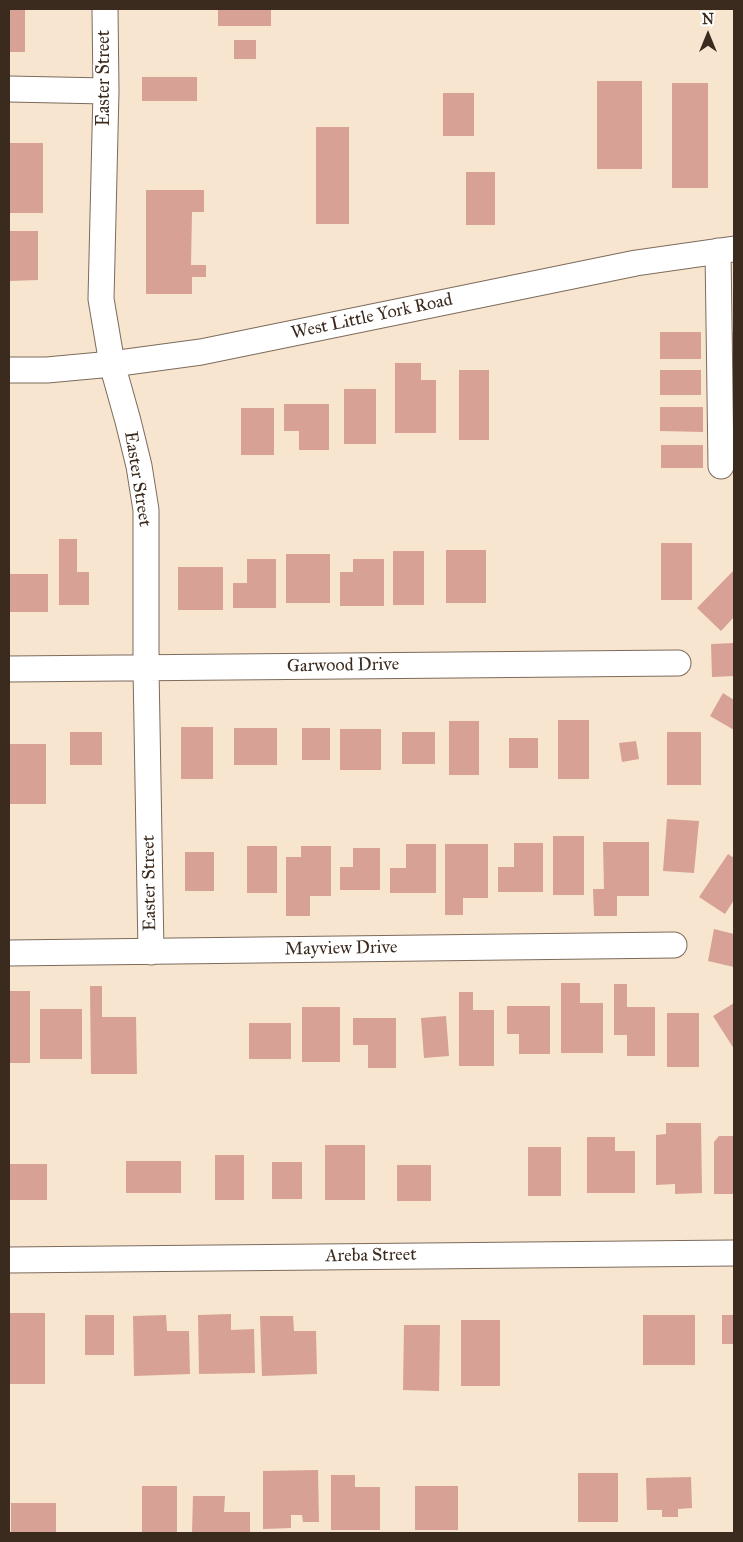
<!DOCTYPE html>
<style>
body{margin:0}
#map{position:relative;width:743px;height:1542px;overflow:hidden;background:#f7e5cf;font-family:"IM FELL Great Primer",serif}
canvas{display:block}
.frame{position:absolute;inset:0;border:10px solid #3b2a1e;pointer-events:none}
.north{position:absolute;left:683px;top:10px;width:50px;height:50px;-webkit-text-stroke:4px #fff;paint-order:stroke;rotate:0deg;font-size:14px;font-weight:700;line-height:20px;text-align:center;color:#3b2a1e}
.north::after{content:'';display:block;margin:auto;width:18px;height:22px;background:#3b2a1e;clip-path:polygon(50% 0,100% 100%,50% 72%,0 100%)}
</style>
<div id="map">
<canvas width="743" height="1542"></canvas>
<div class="frame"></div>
<div class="north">N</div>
</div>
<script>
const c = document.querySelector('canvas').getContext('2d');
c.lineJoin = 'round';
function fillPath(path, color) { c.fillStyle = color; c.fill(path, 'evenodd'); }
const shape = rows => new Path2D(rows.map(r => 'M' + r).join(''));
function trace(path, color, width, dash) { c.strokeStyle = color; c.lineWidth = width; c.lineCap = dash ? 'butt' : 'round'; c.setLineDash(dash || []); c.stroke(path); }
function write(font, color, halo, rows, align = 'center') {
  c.font = font + ' "IM FELL Great Primer",serif'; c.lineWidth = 4; c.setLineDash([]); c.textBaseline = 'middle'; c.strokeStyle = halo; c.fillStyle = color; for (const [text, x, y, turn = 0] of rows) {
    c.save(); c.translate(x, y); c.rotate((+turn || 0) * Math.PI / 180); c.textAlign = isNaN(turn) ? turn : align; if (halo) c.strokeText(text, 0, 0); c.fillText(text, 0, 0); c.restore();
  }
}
fillPath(shape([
 [9,9,25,9,25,52,9,52],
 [218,9,271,9,271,26,218,26],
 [234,40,256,40,256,59,234,59],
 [142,77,197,77,197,101,142,101],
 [597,81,642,81,642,169,597,169],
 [672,83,708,83,708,188,672,188],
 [443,93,474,93,474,136,443,136],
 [316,127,349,127,349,224,316,224],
 [9,143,43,143,43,213,9,213],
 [466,172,495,172,495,225,466,225],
 [146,190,204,190,204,212,192,212,191,265,206,265,206,277,192,277,192,294,146,294],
 [9,231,38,231,38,280,9,281],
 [660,332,701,332,701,359,660,359],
 [732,332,734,332,734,358,732,358],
 [395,363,421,363,421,380,436,380,436,433,395,433],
 [459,370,489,370,489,440,459,440],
 [660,370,701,370,701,395,660,395],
 [732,370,734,370,734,395,732,395],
 [344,389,376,389,376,444,344,444],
 [284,404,329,404,329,450,299,450,299,431,284,431],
 [660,407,703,407,703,432,660,431],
 [241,408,274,408,274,455,241,455],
 [661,445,703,445,703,468,661,468],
 [59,539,77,539,77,572,89,572,89,605,59,605],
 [661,543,692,543,692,600,661,600],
 [446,550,486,550,486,603,446,603],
 [393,551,424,551,424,605,393,605],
 [286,554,330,554,330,603,286,603],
 [247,559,276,559,276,608,233,608,233,583,247,583],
 [353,559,384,559,384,606,340,606,340,572,353,572],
 [178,567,223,567,223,610,178,610],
 [734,570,734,617,721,631,697,608],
 [9,574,48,574,48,612,9,612],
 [734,643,734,676,712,677,711,644],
 [723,693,734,700,734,730,710,716],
 [558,720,589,720,589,779,558,779],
 [449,721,479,721,479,775,449,775],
 [181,727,213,727,213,779,181,779],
 [234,728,277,728,277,765,234,765],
 [302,728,330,728,330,760,302,760],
 [340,729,381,729,381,770,340,770],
 [70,732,102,732,102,765,70,765],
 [402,732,435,732,435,764,402,764],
 [667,732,701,732,701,785,667,785],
 [509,738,538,738,538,768,509,768],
 [636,741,639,759,622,762,619,743],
 [9,744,46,744,46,804,9,804],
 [667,819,699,821,694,873,663,871],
 [553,836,584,836,584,895,553,895],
 [603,842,649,842,649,896,617,896,617,916,594,916,593,889,604,889],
 [514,843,543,843,543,892,498,892,498,867,514,867],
 [406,844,436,844,436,893,390,893,390,868,406,868],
 [445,844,488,844,488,898,463,898,463,915,445,915],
 [247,846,277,846,277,893,247,893],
 [301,846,331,846,331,896,310,896,310,916,286,916,286,857,301,857],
 [353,848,380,848,380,890,340,890,340,867,353,867],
 [185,852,214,852,214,891,185,891],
 [728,854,734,858,734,900,725,914,699,897],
 [714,929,734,934,734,967,708,961],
 [561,983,580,983,580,1003,603,1003,603,1053,561,1053],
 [614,984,627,984,627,1007,655,1007,655,1056,627,1056,627,1035,614,1035],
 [90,986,102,986,102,1017,136,1017,137,1074,91,1074],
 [9,991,30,991,30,1063,9,1063],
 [459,992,473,992,473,1010,494,1010,494,1066,459,1066],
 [734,1003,734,1049,713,1016],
 [507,1006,550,1006,550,1054,519,1054,519,1034,507,1034],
 [302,1007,340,1007,340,1062,302,1062],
 [40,1009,82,1009,82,1059,40,1059],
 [667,1013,699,1013,699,1067,667,1067],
 [446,1016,449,1056,424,1058,421,1018],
 [353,1018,396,1018,396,1068,368,1068,368,1045,353,1045],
 [249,1023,291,1023,291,1059,249,1059],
 [666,1123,701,1123,702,1193,675,1194,675,1184,656,1185,656,1135,666,1134],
 [719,1136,734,1136,734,1194,714,1194,714,1142],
 [587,1137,615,1137,615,1151,635,1151,635,1193,587,1193],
 [325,1145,365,1145,365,1200,325,1200],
 [528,1147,561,1147,561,1196,528,1196],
 [215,1155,244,1155,244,1200,215,1200],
 [126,1161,181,1161,181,1193,126,1193],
 [272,1162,302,1162,302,1199,272,1199],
 [9,1164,47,1164,47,1200,9,1200],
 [397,1165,431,1165,431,1201,397,1201],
 [9,1313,45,1313,45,1384,9,1384],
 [231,1314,231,1330,254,1329,255,1373,199,1374,198,1315],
 [85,1315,114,1315,114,1355,85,1355],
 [166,1315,167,1331,189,1331,190,1374,134,1376,133,1316],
 [643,1315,695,1315,695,1365,643,1365],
 [722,1315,734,1315,734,1344,722,1344],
 [260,1316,293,1316,294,1331,316,1331,317,1374,262,1376],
 [461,1320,500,1320,500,1386,461,1386],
 [404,1325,440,1325,439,1391,403,1390],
 [318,1470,319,1522,303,1522,302,1515,291,1515,291,1528,263,1529,263,1471],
 [578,1473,618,1473,618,1522,578,1522],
 [331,1475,355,1475,355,1487,380,1487,380,1530,331,1530],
 [691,1477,692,1508,678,1509,678,1517,662,1517,662,1510,647,1510,646,1478],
 [142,1486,177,1486,177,1533,142,1533],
 [415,1486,458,1486,458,1530,415,1530],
 [193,1496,225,1496,224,1512,250,1512,250,1533,192,1533],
 [11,1503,56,1503,56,1533,11,1533]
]), '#d7a195');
const minor = shape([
 [105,9,106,91,101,299,112,364,128,421,139,466,146,510,146,668,151,952],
 [9,89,106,91],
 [718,251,721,466],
 [9,370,47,370,112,364,201,352,636,263,734,249],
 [9,669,678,663],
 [9,953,674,945],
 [9,1260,734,1253]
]);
trace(minor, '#7d6b5c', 27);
trace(minor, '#fff', 25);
write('18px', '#3b2a1e', '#fff', [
 ["Easter Street",105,78,-90],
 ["West Little York Road",372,317,-12],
 ["Easter Street",137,479,81],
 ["Garwood Drive",343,666,-1],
 ["Easter Street",150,883,-91],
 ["Mayview Drive",341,949,-1],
 ["Areba Street",371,1256,-1]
]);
</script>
